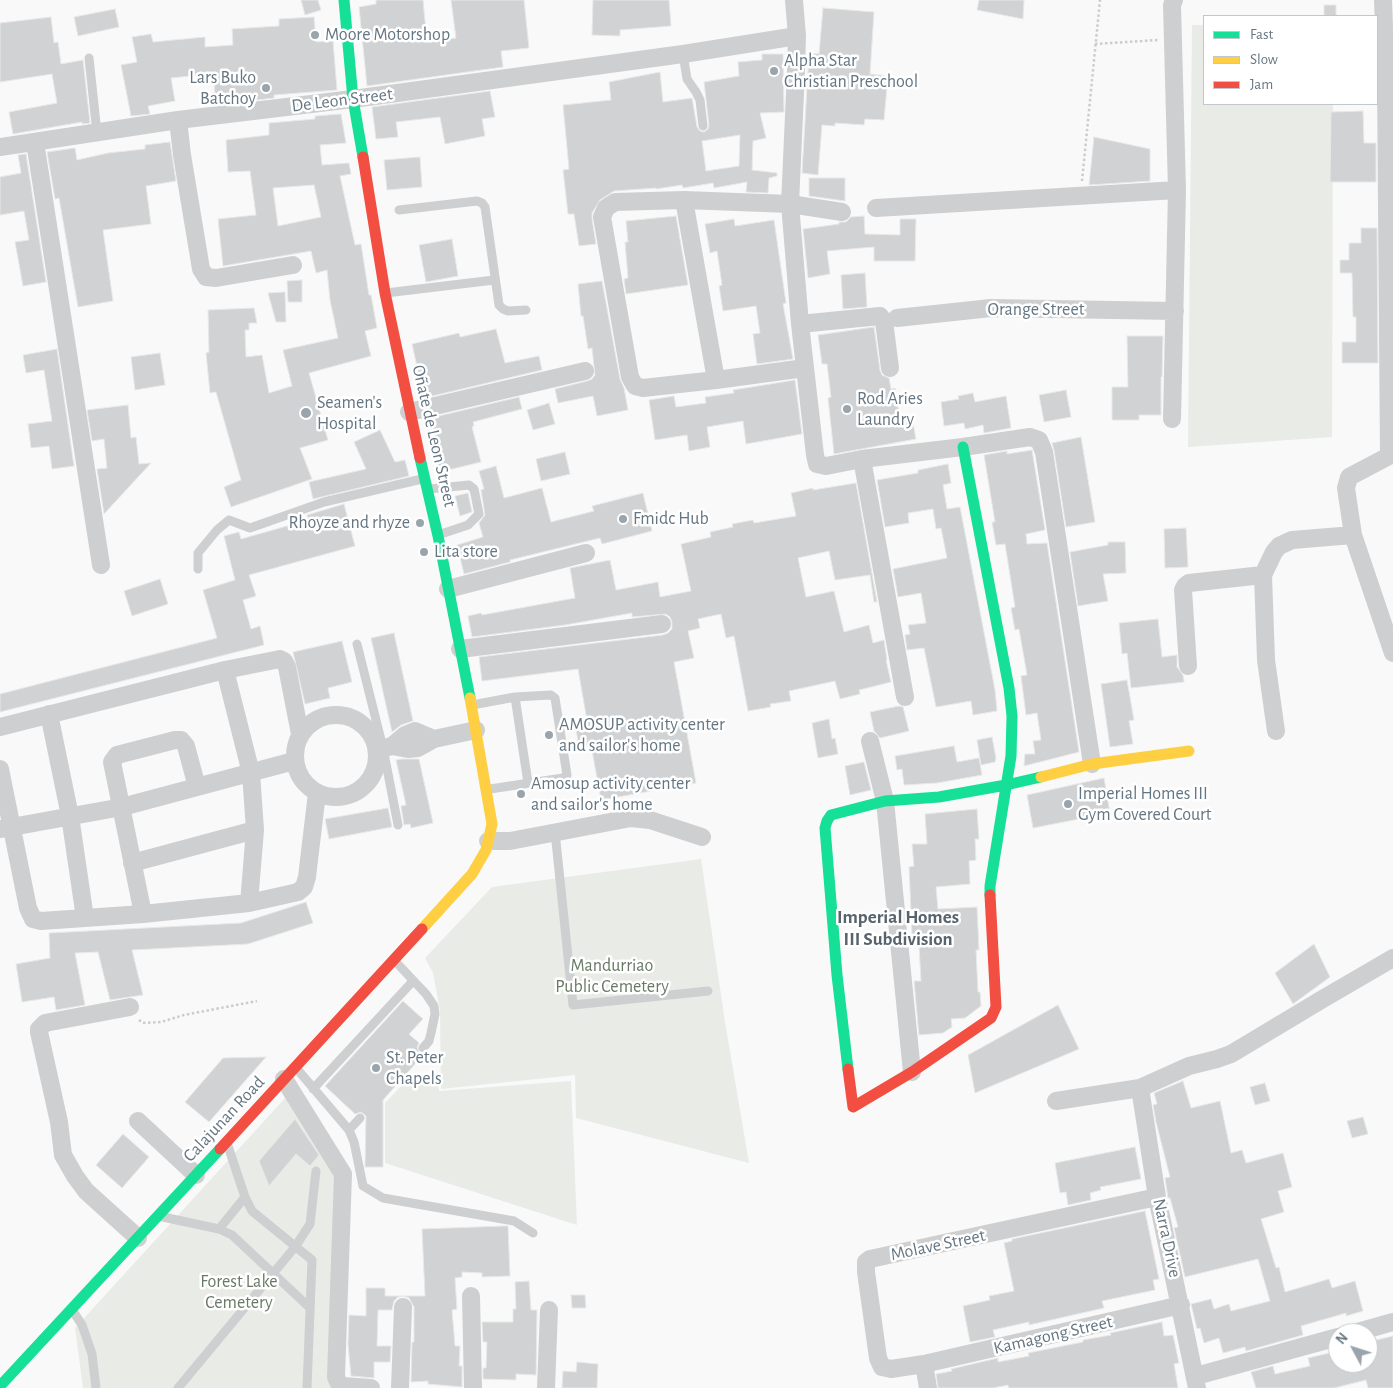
<!DOCTYPE html>
<meta charset="utf-8">
<style>
body{margin:0}
#map{position:relative;width:1393px;height:1388px;overflow:hidden;background:#f9f9f9;font-family:"Alegreya Sans",sans-serif}
canvas{display:block}
.legend{position:absolute;left:1203px;top:15px;width:175px;height:90px;box-sizing:border-box;background:#fff;border:1px solid #c1c8cd;margin:0;padding:6px 9px;list-style:none;font-size:15px;color:#657683}
.legend li{display:flex;align-items:center;gap:10px;height:25px}
.legend b{width:25px;border:1px solid #c1c8cd}
.north{position:absolute;left:1328px;top:1323px;width:50px;height:50px;box-sizing:border-box;background:#fff;border:1px solid #c1c8cd;border-radius:50%;rotate:310deg;font-size:14px;font-weight:700;line-height:20px;text-align:center;color:#657683}
.north::after{content:'';display:block;margin:auto;width:18px;height:22px;background:#99a4ac;clip-path:polygon(50% 0,100% 100%,50% 72%,0 100%)}
</style>
<div id="map">
<canvas width="1393" height="1388"></canvas>
<ul class="legend">
<li><b style="height:6px;background:#16e098"></b>Fast</li>
<li><b style="height:6px;background:#ffcf43"></b>Slow</li>
<li><b style="height:6px;background:#f24e42"></b>Jam</li>
</ul>
<div class="north">N</div>
</div>
<script>
const c = document.querySelector('canvas').getContext('2d');
c.lineJoin = 'round';
function fillPath(path, color) { c.fillStyle = color; c.fill(path, 'evenodd'); }
const shape = rows => new Path2D(rows.map(r => 'M' + r).join(''));
function trace(path, color, width, dash) { c.strokeStyle = color; c.lineWidth = width; c.lineCap = dash ? 'butt' : 'round'; c.setLineDash(dash || []); c.stroke(path); }
function write(font, color, halo, rows, align = 'center') {
  c.font = font + ' "Alegreya Sans",sans-serif'; c.lineWidth = 5; c.setLineDash([]); c.textBaseline = 'middle'; c.strokeStyle = halo; c.fillStyle = color; for (const [text, x, y, turn = 0] of rows) {
    c.save(); c.translate(x, y); c.rotate((+turn || 0) * Math.PI / 180); c.textAlign = isNaN(turn) ? turn : align; if (halo) c.strokeText(text, 0, 0); c.fillText(text, 0, 0); c.restore();
  }
}
fillPath(shape([
 [1192,25,1204,25,1204,104,1333,104,1332,437,1188,447],
 [701,859,725,1022,749,1163,576,1118,575,1075,441,1089,440,1010,433,973,425,958,492,887],
 [571,1081,577,1225,385,1163,385,1103,404,1083,438,1082,439,1091],
 [287,1096,338,1179,331,1388,83,1388,75,1328]
]), '#e8ebe6');
const building = shape([
 [301,0,318,0,321,10,305,15,301,0],
 [376,0,423,0,427,42,456,38,451,0,524,0,529,48,501,51,503,67,367,86,359,7,376,4,376,0],
 [593,0,669,0,671,26,620,30,620,36,592,35,593,0],
 [979,0,1024,0,1023,19,977,10,979,0],
 [1324,5,1336,5,1336,16,1324,16,1324,5],
 [823,8,874,12,870,74,888,76,884,120,865,119,864,125,835,123,835,126,822,125,818,175,802,173,809,53,819,54,823,8],
 [115,9,119,27,78,36,74,17,115,9],
 [51,17,54,43,58,42,61,64,83,60,90,123,82,124,82,122,13,134,9,112,57,103,52,74,0,82,0,23,51,17],
 [314,17,316,42,333,41,337,90,274,95,274,98,215,105,214,77,210,78,210,74,171,78,175,101,148,106,150,114,131,116,121,65,137,62,132,37,151,34,153,42,205,37,205,47,233,45,232,29,279,26,279,19,314,17],
 [762,54,783,54,784,112,760,113,766,138,753,141,752,170,777,173,777,176,769,178,768,193,746,192,747,182,714,188,713,183,683,188,682,185,656,189,656,188,614,191,600,200,592,213,592,219,596,244,579,246,574,214,568,214,563,170,569,169,563,105,611,100,609,82,660,72,663,102,692,98,697,127,700,131,704,132,708,129,709,125,704,82,739,76,738,62,762,60,762,54],
 [740,135,739,166,706,171,702,141,740,135],
 [490,91,495,117,482,119,485,136,445,144,440,117,396,122,398,137,376,139,372,107,490,91],
 [1363,111,1364,143,1376,143,1376,182,1330,182,1331,112,1363,111],
 [341,114,346,143,320,145,322,165,349,163,351,174,340,176,355,245,361,244,369,295,371,295,377,328,365,331,371,356,309,373,328,440,300,448,312,479,231,507,224,487,241,480,216,392,210,393,206,353,209,352,208,310,254,308,257,323,249,323,249,330,245,330,246,357,262,355,269,393,292,386,283,350,338,338,330,300,327,270,316,273,311,251,223,266,218,219,256,215,250,171,228,172,226,140,269,135,269,123,315,119,315,116,341,114],
 [314,185,321,217,278,226,273,188,314,185],
 [1094,137,1150,149,1150,181,1089,185,1094,137],
 [170,142,176,181,146,186,151,224,103,230,113,301,78,307,59,198,55,199,47,152,75,148,77,160,108,153,145,149,145,145,170,142],
 [26,154,46,282,23,286,15,242,29,240,24,211,0,215,0,177,21,173,18,155,26,154],
 [420,157,422,187,387,190,384,160,420,157],
 [809,178,845,178,845,201,809,196,809,178],
 [676,216,688,285,626,294,624,279,628,278,625,242,628,242,626,221,676,216],
 [864,216,865,234,900,235,900,219,916,219,915,261,874,261,874,247,827,251,830,274,808,278,803,229,839,224,839,222,846,222,851,217,864,216],
 [734,219,735,226,774,220,786,303,783,304,793,359,757,364,753,334,760,333,756,306,723,311,719,286,722,285,717,251,710,253,705,224,734,219],
 [1361,228,1377,228,1378,363,1342,363,1342,342,1356,342,1356,317,1353,317,1352,273,1340,273,1340,260,1349,260,1349,243,1361,243,1361,228],
 [452,239,458,276,426,282,419,245,452,239],
 [865,273,867,307,843,309,841,275,865,273],
 [302,280,302,302,288,302,287,281,302,280],
 [602,281,620,379,624,388,628,410,597,416,593,396,558,403,555,389,587,381,592,379,595,375,592,348,588,349,583,316,581,316,578,284,602,281],
 [285,292,286,322,276,322,268,293,285,292],
 [874,327,880,370,882,375,889,378,891,389,895,388,900,419,912,417,916,439,834,454,828,398,831,397,827,364,822,364,818,335,874,327],
 [496,329,505,363,539,356,542,370,424,398,412,344,459,333,460,337,496,329],
 [1127,336,1163,336,1162,377,1161,377,1161,415,1139,415,1139,420,1112,420,1112,387,1128,387,1127,336],
 [57,349,74,466,52,469,49,446,31,448,28,424,52,421,44,370,26,373,23,355,57,349],
 [160,353,165,385,135,390,131,357,160,353],
 [795,380,802,434,746,444,743,421,707,427,710,447,689,451,687,435,655,440,649,400,674,396,676,407,706,403,705,397,734,393,733,390,795,380],
 [1066,390,1071,417,1044,422,1039,395,1066,390],
 [973,393,975,402,1006,396,1011,428,984,433,983,425,965,429,964,423,944,426,941,402,959,399,958,396,973,393],
 [519,397,522,409,473,422,474,426,472,427,481,462,440,472,432,441,436,440,430,418,519,397],
 [549,403,555,424,533,430,527,410,549,403],
 [128,405,131,438,136,437,139,464,151,463,104,514,97,469,107,468,104,439,92,441,87,410,128,405],
 [380,430,395,462,405,460,409,476,313,499,309,482,366,469,354,442,380,430],
 [1081,437,1095,522,1066,527,1054,450,1052,443,1081,437],
 [1032,450,1045,530,1026,534,1027,544,1047,543,1079,752,1024,766,1025,754,1035,754,1033,741,1041,740,1037,713,1026,715,1021,676,1027,675,1019,629,1015,630,1011,608,1015,607,1005,544,996,545,992,522,995,522,984,455,1007,451,1007,454,1032,450],
 [565,452,570,474,541,481,536,459,565,452],
 [948,464,951,483,943,485,947,509,960,507,995,690,997,711,973,715,971,701,936,707,924,648,907,650,905,635,910,634,908,625,926,623,921,593,898,597,893,569,947,558,941,528,936,529,933,509,908,513,909,523,885,527,877,480,918,473,918,470,948,464],
 [496,466,504,498,542,488,551,522,594,511,592,506,643,493,652,531,602,544,600,538,510,560,510,562,464,574,457,545,483,537,479,523,485,515,481,490,484,489,479,471,496,466],
 [856,483,877,602,874,602,870,575,835,580,829,551,798,558,806,597,834,591,844,632,869,625,873,643,884,640,887,660,886,660,891,682,859,690,860,694,840,699,835,681,789,691,791,701,770,704,771,707,748,711,734,636,726,638,721,614,698,619,700,628,688,631,694,658,674,662,696,783,601,800,591,745,579,748,576,729,588,726,578,669,482,681,479,657,663,635,668,633,672,629,672,622,670,617,666,614,632,617,632,613,565,625,472,637,468,616,481,613,482,615,575,598,570,568,610,560,616,590,658,582,660,597,691,591,681,544,711,537,710,532,733,527,732,524,753,520,754,523,796,516,791,493,813,488,813,490,856,483],
 [468,493,472,512,460,516,455,496,468,493],
 [344,504,355,546,249,575,256,596,243,600,251,629,260,626,264,645,0,712,0,694,217,638,203,590,235,580,224,536,239,532,241,539,308,520,307,515,344,504],
 [1186,528,1188,567,1165,568,1164,529,1186,528],
 [1108,542,1125,542,1126,573,1103,574,1108,601,1078,606,1070,552,1108,545,1108,542],
 [160,579,168,604,132,616,124,591,160,579],
 [1158,619,1162,657,1177,655,1177,667,1183,675,1184,682,1131,688,1127,653,1122,654,1119,623,1158,619],
 [394,633,413,721,401,725,392,732,371,638,394,633],
 [342,641,352,682,328,688,330,698,305,704,293,652,342,641],
 [1127,680,1134,720,1129,721,1133,744,1110,747,1101,684,1127,680],
 [899,706,903,707,909,731,880,738,874,731,870,712,899,706],
 [829,719,832,739,835,738,838,754,818,758,812,723,829,719],
 [992,737,996,758,995,762,981,765,977,740,992,737],
 [954,746,957,762,979,758,982,775,937,783,904,785,902,769,897,770,895,756,954,746],
 [402,759,419,759,433,823,411,828,410,824,404,825,401,806,406,805,396,760,402,759],
 [864,762,871,790,850,795,845,766,864,762],
 [1104,778,1110,813,1033,828,1027,795,1104,778],
 [388,808,392,827,329,839,325,819,388,808],
 [977,809,979,839,975,839,976,860,969,861,970,884,936,887,938,909,977,907,979,950,976,950,978,992,980,992,981,1006,965,1018,951,1019,952,1027,943,1033,919,1035,914,981,921,981,919,945,914,945,914,935,912,935,909,867,914,866,912,844,927,844,925,814,977,809],
 [306,902,313,923,248,944,132,950,143,995,110,1000,98,952,75,953,85,1005,56,1010,54,997,22,1002,16,964,50,958,49,933,241,923,306,902],
 [1314,944,1330,977,1293,1004,1275,973,1314,944],
 [403,1001,423,1019,409,1034,419,1043,417,1047,419,1052,424,1054,383,1100,383,1167,365,1167,366,1116,361,1112,355,1114,325,1086,403,1001],
 [1058,1005,1079,1049,975,1093,968,1055,1058,1005],
 [266,1057,209,1122,185,1102,223,1058,266,1057],
 [1183,1081,1191,1108,1220,1101,1231,1153,1242,1150,1246,1163,1283,1153,1292,1187,1278,1191,1284,1212,1261,1219,1276,1268,1279,1267,1285,1292,1329,1279,1332,1288,1355,1281,1363,1311,1346,1316,1346,1313,1301,1326,1303,1335,1246,1351,1245,1347,1223,1353,1219,1338,1204,1343,1200,1328,1197,1329,1191,1304,1211,1299,1214,1309,1229,1304,1231,1311,1270,1301,1258,1259,1185,1277,1174,1228,1178,1227,1170,1198,1168,1198,1165,1178,1170,1177,1156,1122,1153,1105,1157,1104,1154,1093,1183,1081],
 [1265,1083,1270,1101,1255,1105,1250,1087,1265,1083],
 [1363,1117,1368,1134,1352,1138,1347,1121,1363,1117],
 [295,1119,319,1155,310,1166,296,1154,269,1186,259,1161,295,1119],
 [123,1134,149,1157,122,1188,96,1165,123,1134],
 [1135,1147,1141,1179,1100,1187,1101,1190,1090,1193,1091,1200,1068,1205,1066,1192,1060,1193,1055,1163,1135,1147],
 [1145,1211,1159,1279,1153,1280,1155,1290,1102,1301,1104,1308,1029,1325,1029,1322,993,1330,995,1337,970,1342,963,1306,990,1300,989,1296,1014,1291,1004,1243,1012,1241,1012,1239,1145,1211],
 [504,1226,508,1226,510,1276,482,1277,482,1273,462,1272,462,1277,455,1278,457,1309,452,1310,455,1346,460,1346,459,1366,462,1366,462,1387,428,1384,428,1381,411,1382,412,1342,414,1342,414,1307,409,1298,404,1296,398,1297,394,1301,392,1310,378,1310,377,1346,391,1346,390,1362,374,1362,374,1378,351,1376,348,1344,349,1315,366,1316,366,1288,385,1288,385,1296,425,1296,422,1229,504,1226],
 [529,1281,531,1310,537,1310,536,1375,516,1374,516,1380,483,1379,483,1368,486,1368,487,1342,483,1342,482,1322,513,1322,513,1309,516,1309,515,1282,529,1281],
 [571,1295,585,1295,586,1308,572,1308,571,1295],
 [1162,1322,1164,1336,1173,1335,1179,1363,1174,1364,1178,1388,1009,1388,1008,1385,993,1388,938,1388,936,1374,952,1371,951,1369,998,1358,998,1362,1029,1356,1028,1353,1083,1342,1083,1340,1111,1335,1110,1333,1162,1322],
 [1393,1336,1393,1388,1368,1388,1366,1380,1334,1388,1256,1388,1251,1372,1273,1366,1275,1374,1310,1366,1308,1358,1338,1351,1338,1363,1368,1363,1368,1342,1393,1336],
 [577,1362,598,1364,597,1388,562,1388,563,1371,576,1372,577,1362]
]);
fillPath(building, '#d0d2d3');
trace(building, '#e8e8e8', 1);
trace(shape([
 [1095,44,1158,40],
 [1082,181,1100,0],
 [139,1020,143,1023,161,1022,184,1015,257,1001]
]), '#cbcccd', 2.5, [2.5, 2.5]);
trace(shape([
 [683,54,687,79,696,92,700,100,703,126],
 [89,58,97,133],
 [399,210,477,201,482,203,485,207,499,305,503,309,508,311,526,310],
 [386,293,494,280],
 [429,489,469,485,474,489,479,514,468,525,438,535],
 [198,569,198,553,217,530,229,520,250,528,324,502,422,479],
 [357,644,383,748,398,825],
 [515,697,528,783],
 [472,705,515,697,551,695,555,698,567,775,563,778,490,789],
 [555,832,573,1005,708,991],
 [394,960,426,994,434,1006,435,1014,431,1033,429,1041,423,1048],
 [297,1069,349,1130,354,1142,363,1186,383,1198,514,1221,533,1233],
 [313,1089,413,981],
 [349,1130,360,1118],
 [228,1146,245,1197,252,1211,312,1260,307,1388],
 [163,1217,219,1229,232,1235,309,1307],
 [219,1229,245,1197],
 [73,1311,82,1325,92,1354,96,1388],
 [178,1388,295,1247,310,1224,316,1171]
]), '#cecfd0', 9);
trace(shape([
 [794,0,797,36,796,71,790,204,800,324,815,455,817,464,826,466,862,459,963,447,1030,437,1039,440,1044,452,1092,764],
 [1383,0,1386,82,1389,456],
 [178,120,182,155,201,269,206,277,216,278,293,265],
 [35,142,101,565],
 [0,147,178,120,353,99,683,54,797,36],
 [684,200,716,380],
 [876,208,1177,190],
 [897,318,991,308,1175,311],
 [800,324,880,316,884,321,890,368],
 [805,368,716,380,643,388,635,386,630,377,602,217,606,208,615,202,684,200,790,204,842,212],
 [409,412,585,371],
 [1172,419,1177,190,1172,5,1174,0],
 [1393,455,1389,456,1349,477,1346,488,1353,535,1393,653],
 [862,459,905,697],
 [448,589,586,553],
 [460,649,662,624],
 [1188,666,1183,590,1185,586,1189,583,1263,575],
 [225,670,251,773,255,830,249,903],
 [49,714,70,816,85,918],
 '295 756a41 41 0 1 1 82 0a41 41 0 1 1-82 0Z',
 [0,727,225,670,280,659,284,661,287,667,300,734],
 [1276,731,1266,660,1263,575,1274,552,1279,546,1292,540,1353,535],
 [870,741,885,801,912,1072],
 [392,746,405,735,415,731,434,739],
 [377,750,392,746,408,749,418,748,434,739,476,730],
 [0,769,28,908,33,919,41,921,143,914,249,903,298,892,304,887,307,877,317,793],
 [1,829,122,807,294,761],
 [488,841,510,841,631,818,650,820,702,837],
 [132,863,255,830],
 [143,914,112,762,117,755,175,740,181,740,186,746,197,787],
 [130,1007,45,1023,39,1029,39,1032,59,1122,63,1155,75,1176,86,1191,138,1238],
 [284,1079,343,1174,336,1377,339,1384,343,1386,371,1388],
 [1140,1088,1157,1197,1197,1388],
 [1056,1101,1140,1088,1189,1066,1217,1059,1231,1054,1321,1000,1393,958],
 [138,1121,196,1175],
 [1157,1197,870,1259,866,1262,866,1272,878,1358,882,1367,891,1369,924,1364,1181,1305],
 [471,1296,473,1388],
 [1354,1333,1393,1322],
 [924,1364,928,1388],
 [1196,1376,1338,1337],
 [400,1388,403,1307],
 [546,1388,549,1310]
]), '#cecfd0', 18);
trace(shape([
 [344,0,353,99,363,157],
 [963,447,1009,688,1012,716,1011,756,990,886,990,895],
 [420,458,438,536,470,698],
 [848,1069,837,975,825,828,827,821,831,815,885,801,939,797,1006,785,1041,777],
 [0,1386,220,1149]
]), '#16e098', 11);
trace(shape([
 [1041,777,1092,764,1189,751],
 [422,929,472,874,486,850,492,824,470,698]
]), '#ffcf43', 11);
trace(shape([
 [363,157,385,293,420,458],
 [848,1069,853,1107,912,1072,991,1018,996,1007,990,895],
 [220,1149,422,929]
]), '#f24e42', 11);
for (const [x, y, r, color] of [
 [315,35,5,"#99a4ac"],
 [774,71,5,"#99a4ac"],
 [266,88,5,"#99a4ac"],
 [847,409,5,"#99a4ac"],
 [306,413,6,"#99a4ac"],
 [623,519,5,"#99a4ac"],
 [420,523,5,"#99a4ac"],
 [424,552,5,"#99a4ac"],
 [549,735,5,"#99a4ac"],
 [521,794,5,"#99a4ac"],
 [1068,804,5,"#99a4ac"],
 [376,1068,5,"#99a4ac"]
]) { const dot = new Path2D(); dot.arc(x, y, r, 0, 2 * Math.PI); c.fillStyle = color; c.fill(dot); trace(dot, '#fff', 2); }
write('18px', '#657683', '#fff', [
 ["Moore Motorshop",325,35],
 ["Alpha Star",784,61],
 ["Christian Preschool",784,82],
 ["Lars Buko",256,78,"right"],
 ["Batchoy",256,99,"right"],
 ["Rod Aries",857,399],
 ["Laundry",857,420],
 ["Seamen's",317,403],
 ["Hospital",317,424],
 ["Fmidc Hub",633,519],
 ["Rhoyze and rhyze",410,523,"right"],
 ["Lita store",434,552],
 ["AMOSUP activity center",559,725],
 ["and sailor's home",559,746],
 ["Amosup activity center",531,784],
 ["and sailor's home",531,805],
 ["Imperial Homes III",1078,794],
 ["Gym Covered Court",1078,815],
 ["St. Peter",386,1058],
 ["Chapels",386,1079]
], 'left');
write('18px', '#657683', '#fff', [
 ["De Leon Street",342,100,-7],
 ["Orange Street",1036,310],
 ["Oñate de Leon Street",434,436,77],
 ["Calajunan Road",224,1119,-47],
 ["Narra Drive",1167,1238,78],
 ["Molave Street",938,1245,-12],
 ["Kamagong Street",1053,1335,-13]
]);
write('18px', '#687a64', '#fff', [
 ["Mandurriao",612,966],
 ["Public Cemetery",612,987],
 ["Forest Lake",239,1282],
 ["Cemetery",239,1303]
]);
write('bold 19px', '#57646e', '#fff', [
 ["Imperial Homes",898,917],
 ["III Subdivision",898,939]
]);
</script>
